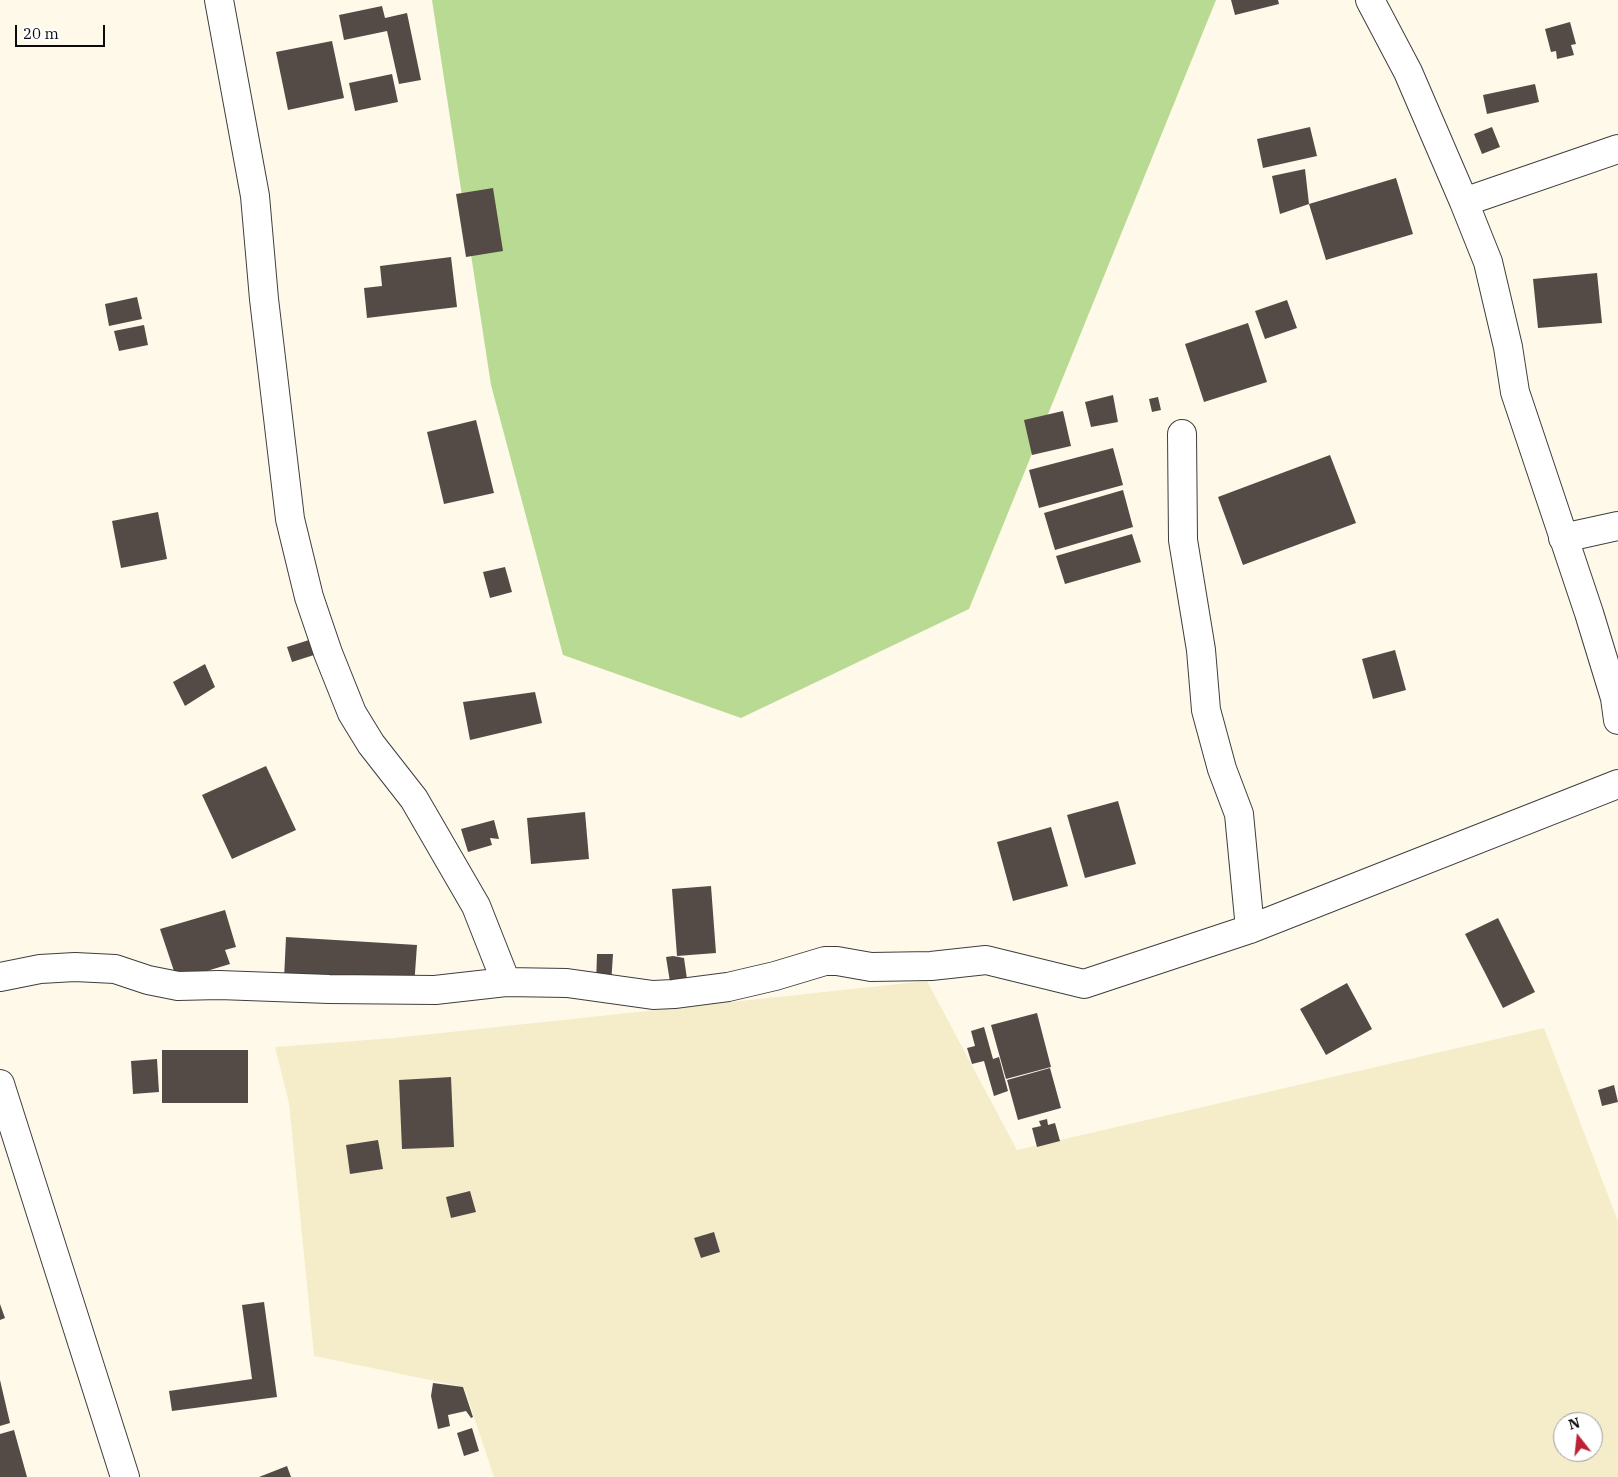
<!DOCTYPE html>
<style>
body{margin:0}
#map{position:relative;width:1618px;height:1477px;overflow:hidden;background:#fff9e9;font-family:"IBM Plex Serif",serif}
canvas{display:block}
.north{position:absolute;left:1553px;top:1412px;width:50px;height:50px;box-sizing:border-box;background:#fff;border:1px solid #9d9d9d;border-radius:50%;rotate:344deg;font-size:14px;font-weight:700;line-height:20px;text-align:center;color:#0b0b0b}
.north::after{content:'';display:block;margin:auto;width:18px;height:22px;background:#bc2236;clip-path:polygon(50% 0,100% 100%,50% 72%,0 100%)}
.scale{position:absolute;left:15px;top:25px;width:90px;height:22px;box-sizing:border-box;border:2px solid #0b0b0b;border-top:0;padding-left:6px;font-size:15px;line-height:18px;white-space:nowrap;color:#0b0b0b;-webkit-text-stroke:4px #fff;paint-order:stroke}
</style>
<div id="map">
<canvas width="1618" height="1477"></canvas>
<div class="north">N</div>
<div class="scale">20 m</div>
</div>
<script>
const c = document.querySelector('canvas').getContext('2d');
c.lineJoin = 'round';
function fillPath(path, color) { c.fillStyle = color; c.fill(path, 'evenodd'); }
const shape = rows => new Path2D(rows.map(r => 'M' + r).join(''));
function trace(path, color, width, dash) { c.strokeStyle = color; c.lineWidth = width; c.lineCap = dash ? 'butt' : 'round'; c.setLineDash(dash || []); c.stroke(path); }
fillPath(shape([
 [927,981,1017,1150,1544,1028,1618,1221,1618,1477,494,1477,464,1387,314,1356,289,1103,275,1047,394,1038],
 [1563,1422,1593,1422,1593,1452,1563,1452]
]), '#f5edca');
fillPath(shape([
 [432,0,1216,0,969,609,741,718,563,655,491,385]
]), '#b9da92');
fillPath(shape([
 [1231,0,1278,0,1279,4,1235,15],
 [382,6,385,18,407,13,421,80,399,84,387,31,344,40,339,15],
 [1570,22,1576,44,1571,45,1574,55,1557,59,1556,51,1551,52,1545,29],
 [332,41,344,98,288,110,276,52],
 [392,74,398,102,355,111,349,83],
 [1535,84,1539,102,1487,114,1483,95],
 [1310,127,1317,156,1263,168,1257,139],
 [1492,127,1500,147,1482,154,1474,134],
 [1305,169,1309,204,1280,214,1272,176],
 [1396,178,1413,234,1326,260,1309,204],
 [493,188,503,251,466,257,456,194],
 [451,257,457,307,367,318,364,288,382,286,380,266],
 [1597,273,1602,323,1538,328,1533,279],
 [137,297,142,319,109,326,105,304],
 [1287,300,1297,328,1265,339,1255,311],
 [1248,323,1267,382,1204,402,1185,344],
 [144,325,148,345,119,351,114,331],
 [1113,395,1118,422,1091,427,1085,402],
 [1158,397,1161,410,1152,412,1149,399],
 [1063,411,1071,446,1032,455,1024,420],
 [476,420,494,493,444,504,427,432],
 [1113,448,1123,485,1039,508,1029,470],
 [1330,455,1356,523,1243,565,1218,497],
 [1123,490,1133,527,1055,550,1044,513],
 [158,512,167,559,121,568,112,521],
 [1132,534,1141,562,1065,584,1056,556],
 [505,567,512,592,490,598,483,572],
 [309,640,314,655,292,662,287,647],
 [1395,650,1406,690,1373,699,1362,659],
 [205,664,215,687,185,706,173,682],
 [535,692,542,723,470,740,463,702],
 [266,766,296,830,232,859,202,795],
 [1118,801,1136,864,1085,878,1067,815],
 [585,812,589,859,531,864,527,818],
 [494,820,499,839,490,838,492,845,468,852,461,829],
 [1051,827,1068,886,1013,901,997,842],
 [711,886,716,953,677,956,672,889],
 [225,910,236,947,225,950,230,964,177,980,160,929],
 [1498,918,1535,992,1503,1008,1465,934],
 [286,937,417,945,414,987,284,979],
 [597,954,613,954,611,985,596,984],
 [673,956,684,958,687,979,670,982,666,957],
 [1347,983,1372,1029,1326,1055,1300,1009],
 [1037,1013,1051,1067,1006,1079,991,1025],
 [984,1027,993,1059,999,1057,1008,1091,994,1096,984,1061,972,1064,967,1048,975,1046,971,1031],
 [162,1050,248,1050,248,1103,162,1103],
 [157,1059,159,1092,133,1094,131,1061],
 [1050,1068,1061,1108,1018,1120,1007,1080],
 [451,1077,454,1147,402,1149,399,1080],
 [1614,1085,1618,1102,1602,1106,1598,1090],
 [1047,1119,1048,1125,1055,1123,1060,1141,1037,1147,1032,1128,1041,1126,1039,1121],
 [378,1140,383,1169,350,1174,346,1145],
 [470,1191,476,1212,451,1218,446,1197],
 [714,1232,720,1252,701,1258,694,1238],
 [264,1302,277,1397,172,1411,169,1391,252,1379,242,1305],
 [0,1304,5,1318,0,1320],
 [0,1380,10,1423,0,1426],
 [433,1383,463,1387,473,1417,471,1418,466,1411,448,1415,450,1426,438,1429,431,1396],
 [472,1428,479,1451,464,1456,457,1433],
 [14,1430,27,1477,0,1477,0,1434],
 [287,1466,291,1477,259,1477]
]), '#544b47');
const minor = shape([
 [219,0,255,196,264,299,290,519,309,597,328,653,352,713,371,744,414,799,476,906,506,982],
 [1370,0,1408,72,1464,202,1488,262,1508,347,1515,392,1589,613,1615,698,1618,720],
 [1464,202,1618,149],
 [1182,434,1183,540,1201,650,1206,710,1222,769,1239,814,1250,929],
 [1563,538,1618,526],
 [0,977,40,969,75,967,115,969,148,980,178,986,219,985,329,989,435,990,506,982,567,983,653,995,674,994,728,987,775,976,825,961,837,961,871,967,931,966,986,960,1084,984,1250,929,1618,784],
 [0,1084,125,1477]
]);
trace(minor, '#3e3e3e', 30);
trace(minor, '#fff', 28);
</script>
